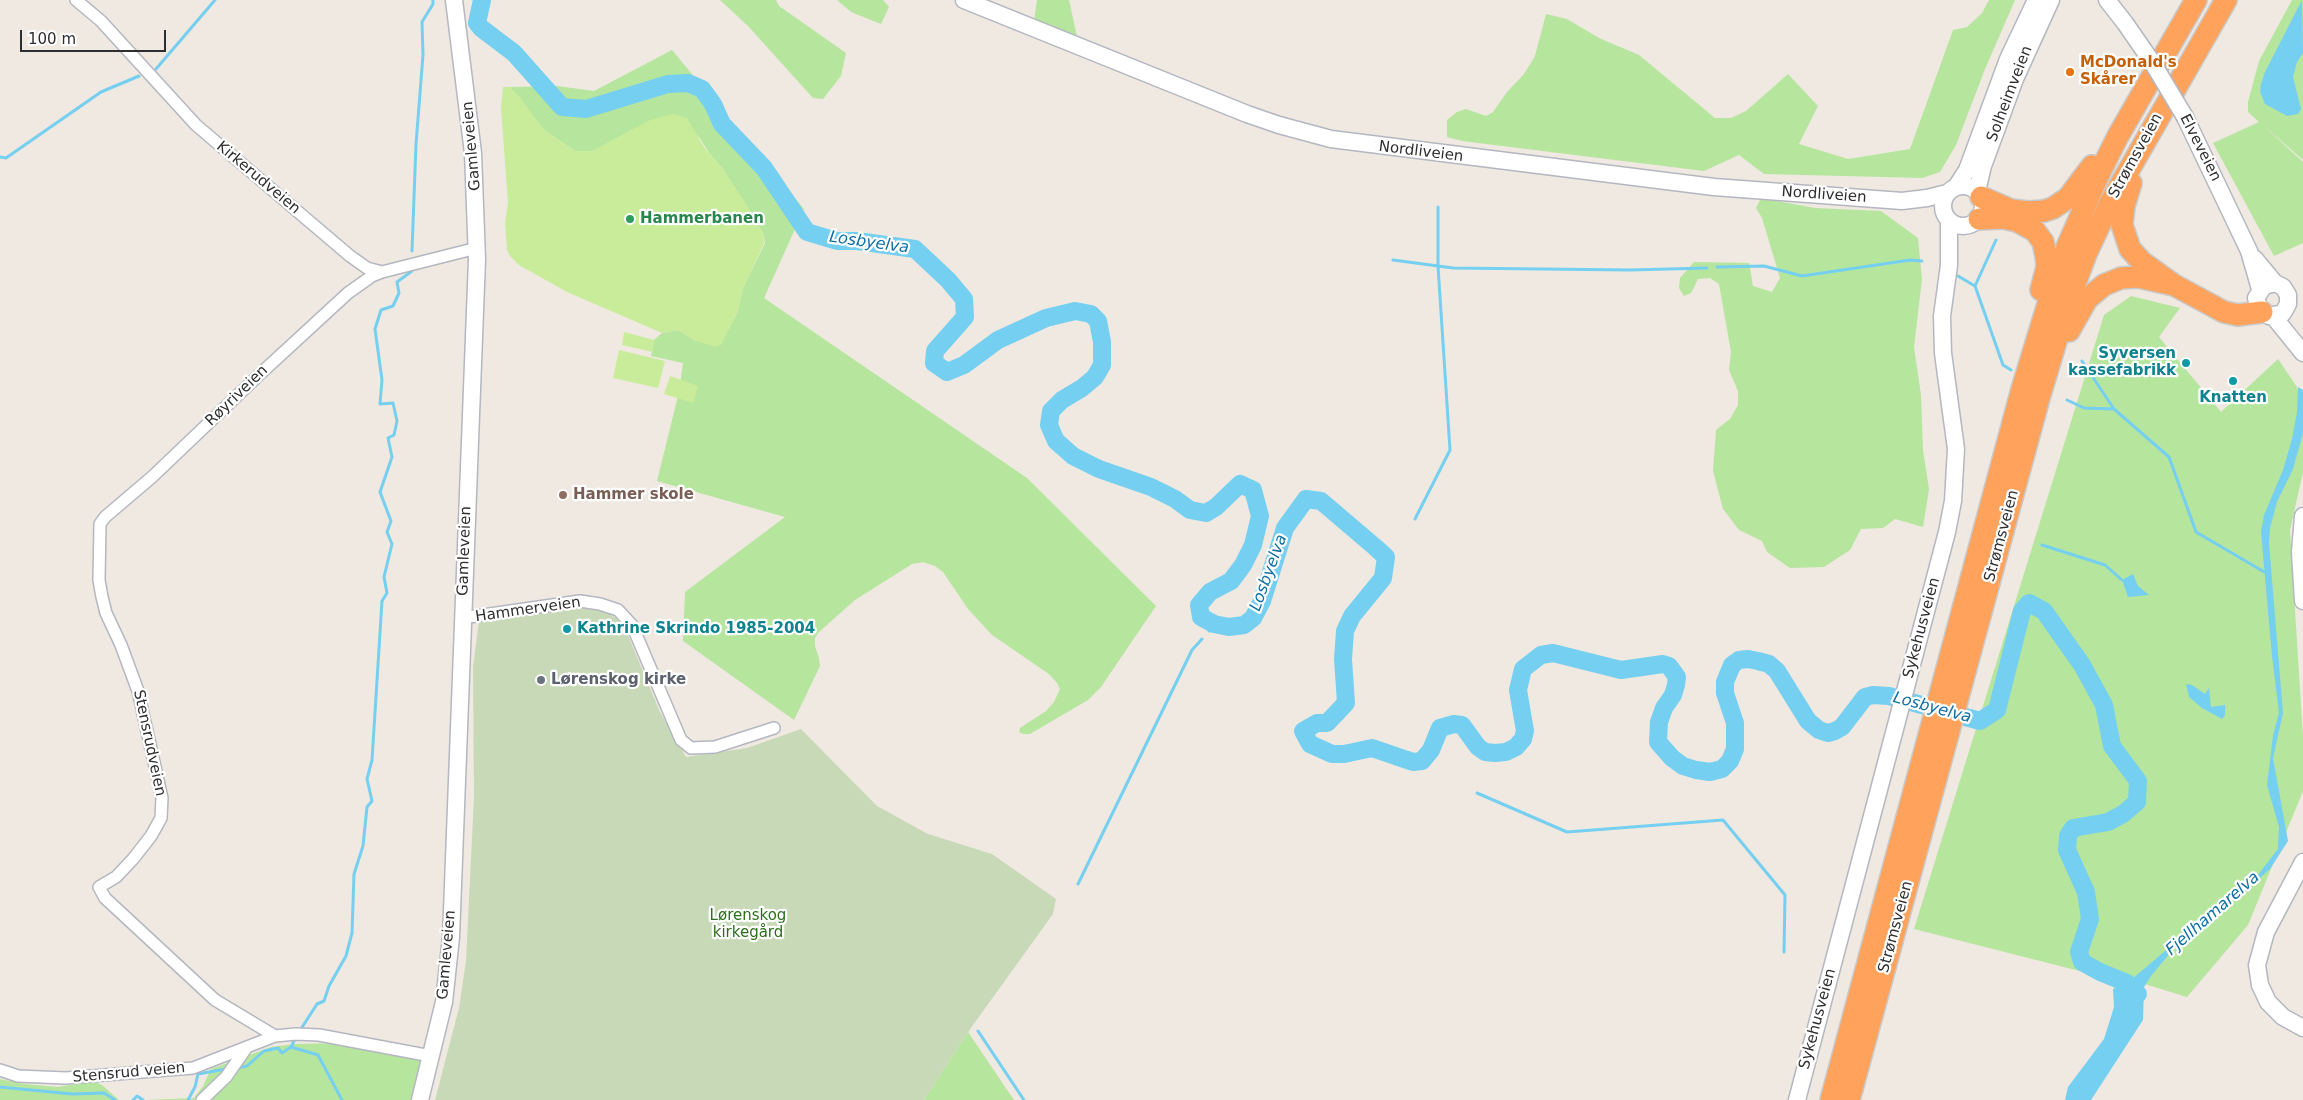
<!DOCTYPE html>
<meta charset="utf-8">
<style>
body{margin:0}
#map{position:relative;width:2303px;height:1100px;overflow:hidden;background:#efe9e1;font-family:"DejaVu Sans",sans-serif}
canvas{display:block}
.scale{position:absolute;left:20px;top:30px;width:146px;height:22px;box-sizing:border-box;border:2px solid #2e2e2e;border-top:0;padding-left:6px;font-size:15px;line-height:18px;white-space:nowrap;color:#2e2e2e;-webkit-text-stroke:4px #fff;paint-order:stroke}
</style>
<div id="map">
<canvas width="2303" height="1100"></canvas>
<div class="scale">100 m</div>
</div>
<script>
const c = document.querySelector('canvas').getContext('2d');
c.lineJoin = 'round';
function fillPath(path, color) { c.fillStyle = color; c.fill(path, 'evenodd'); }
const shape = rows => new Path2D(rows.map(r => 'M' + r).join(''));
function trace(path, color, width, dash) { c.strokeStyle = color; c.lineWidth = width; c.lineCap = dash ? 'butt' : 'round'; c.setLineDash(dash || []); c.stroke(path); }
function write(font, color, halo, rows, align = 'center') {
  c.font = font + ' "DejaVu Sans",sans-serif'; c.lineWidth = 4.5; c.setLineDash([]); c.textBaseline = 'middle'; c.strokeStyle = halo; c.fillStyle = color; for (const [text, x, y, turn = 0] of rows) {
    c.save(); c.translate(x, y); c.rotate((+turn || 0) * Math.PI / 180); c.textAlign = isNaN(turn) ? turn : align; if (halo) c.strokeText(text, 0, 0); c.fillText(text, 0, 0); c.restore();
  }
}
fillPath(shape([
 [720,0,776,0,779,6,846,53,841,76,823,99,813,98,748,26],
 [837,0,883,0,889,7,881,24,851,12],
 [1037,0,1069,0,1079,46,1033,28],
 [1989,0,2015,0,1985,69,1956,145,1940,172,1922,178,1764,174,1739,155,1704,171,1462,141,1447,137,1447,120,1457,112,1466,109,1486,116,1493,112,1507,92,1524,74,1535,56,1546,14,1567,19,1599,38,1639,55,1715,118,1731,118,1746,111,1788,74,1818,106,1799,144,1848,159,1910,149,1953,30,1967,27,1982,13],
 [2292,0,2303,0,2303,160,2263,125,2303,162,2303,243,2274,256,2213,143,2259,122,2248,112,2248,102,2259,61],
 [672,50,804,209,764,298,1027,478,1156,606,1101,687,1088,700,1030,734,1023,734,1019,732,1020,728,1046,711,1054,702,1060,689,1057,683,1049,674,992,635,968,609,943,572,935,566,923,562,912,564,855,600,819,632,815,638,815,646,819,658,820,666,794,720,683,641,685,592,785,517,657,481,679,392,683,363,651,356,654,340,662,333,678,330,696,341,737,314,743,288,765,243,763,233,723,169,710,154,699,137,631,130,609,144,592,151,575,151,544,130,510,87,557,86,594,91],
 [1761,198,1815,208,1881,211,1918,238,1922,279,1914,347,1921,395,1923,450,1929,489,1923,527,1895,519,1883,528,1861,529,1850,550,1824,567,1790,568,1767,552,1762,541,1739,530,1723,509,1713,471,1716,430,1730,419,1738,405,1738,391,1729,370,1731,352,1719,284,1710,278,1698,279,1691,293,1684,296,1679,288,1680,278,1694,262,1749,263,1753,286,1772,292,1780,278,1762,218,1756,208],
 [2131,296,2180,308,2159,337,2221,412,2278,359,2297,387,2303,408,2303,472,2290,530,2303,737,2303,791,2248,925,2187,997,2132,980,2127,983,1914,929,2104,315],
 [968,1032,1014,1100,924,1100],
 [345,1043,423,1060,411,1100,146,1100,194,1098,203,1086,211,1069,271,1047,295,1044],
 [0,1079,25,1084,58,1087,93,1081,102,1085,119,1100,0,1100]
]), '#b6e59e');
fillPath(shape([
 [582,608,605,612,622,621,660,712,686,757,747,748,801,729,877,806,928,834,992,854,1056,899,1053,914,968,1032,924,1100,435,1100,459,1008,466,961,474,797,473,667,479,621,548,610]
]), '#c8d9b8');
fillPath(shape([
 [503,87,510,87,519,96,544,130,575,151,592,151,650,120,673,114,687,118,704,147,723,169,753,215,763,233,764,243,743,289,737,314,721,345,715,347,696,341,678,330,662,333,567,292,519,265,510,256,507,250,505,223,508,203,501,108],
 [624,332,654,340,653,352,622,345],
 [619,350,665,361,658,388,613,378],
 [670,376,698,386,693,403,664,394]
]), '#c9ec9a');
fillPath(shape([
 [2302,0,2303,53,2297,62,2293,77,2301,109,2298,114,2287,116,2265,104,2260,92,2261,84,2265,72],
 [2298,387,2303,390,2303,433,2293,469,2277,502,2270,528,2269,543,2283,713,2273,758,2288,841,2270,869,2252,885,2208,916,2175,947,2151,976,2144,987,2143,1020,2091,1100,2065,1100,2068,1087,2104,1039,2114,1007,2113,989,2131,980,2220,904,2254,880,2278,849,2279,827,2267,785,2273,735,2279,713,2272,656,2261,532,2264,515,2283,470,2292,439,2297,412],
 [2133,574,2138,586,2149,595,2128,597,2122,580],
 [2186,684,2192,685,2205,694,2209,688,2211,707,2225,705,2225,715,2222,719,2202,708,2189,697]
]), '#75cff0');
trace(shape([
 [156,69,215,0],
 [0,157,6,158,101,92,139,76],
 [1996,240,1975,286,2003,365,2011,370],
 [412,251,416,144,423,55,422,22,433,4,433,0],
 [1393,260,1453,268,1630,270,1707,268],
 [1717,267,1764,266,1802,276,1910,260,1922,261],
 [1958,276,1975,286],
 [2082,361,2114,409,2169,457,2196,532,2266,573],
 [2067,400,2084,408,2114,409],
 [1415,519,1450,450,1438,266,1438,207],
 [2042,545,2105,565,2122,580],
 [1209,631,1214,624],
 [1477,793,1567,832,1723,820,1785,895,1784,952],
 [1078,884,1192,650,1202,639],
 [978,1031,1024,1100],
 [299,1032,317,1004,324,1001,329,986,346,956,352,933,354,874,363,846,367,807,372,801,367,779,372,760,382,601,387,593,384,577,392,544,387,532,391,521,380,492,392,457,388,438,394,435,397,421,393,403,380,404,382,380,375,329,381,310,393,306,399,293,397,282,412,271],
 [291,1047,318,1055,342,1100],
 [237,1068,247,1066,264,1051,278,1048,282,1053,291,1047,296,1037],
 [0,1087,72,1094,104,1093,115,1100],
 [133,1100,137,1096,143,1100],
 [188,1100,195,1087,198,1074,226,1069]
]), '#75cff0', 3);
trace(shape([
 [482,0,477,23,481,28,514,53,562,107,586,109,668,84,688,83,702,89,713,104,722,124,764,168,807,232,837,241,857,241,915,249,948,280,964,299,965,317,935,351,934,363,947,372,964,365,998,340,1046,318,1075,311,1091,314,1098,321,1102,342,1102,365,1095,377,1082,388,1062,400,1051,411,1049,425,1056,441,1073,456,1099,469,1151,487,1175,499,1190,510,1206,513,1216,507,1240,484,1253,490,1260,516,1253,545,1243,565,1231,581,1210,592,1199,605,1201,617,1214,624,1229,627,1244,625,1253,618,1262,601,1285,528,1306,499,1321,501,1375,547,1386,557,1383,578,1352,616,1345,631,1343,659,1346,703,1327,723,1317,723,1303,731,1310,744,1332,754,1344,754,1372,748,1413,762,1422,761,1431,750,1440,728,1454,724,1462,725,1478,747,1485,752,1495,753,1506,752,1516,747,1523,739,1525,731,1518,690,1523,669,1541,655,1553,653,1621,670,1663,664,1669,666,1677,677,1676,685,1673,695,1664,708,1659,722,1658,742,1672,758,1683,766,1696,770,1710,772,1722,769,1730,761,1735,749,1735,723,1725,693,1725,682,1732,665,1739,660,1748,659,1758,661,1769,664,1777,671,1808,721,1819,730,1828,733,1835,731,1842,727,1865,697,1873,695,1889,696,1980,721,1997,710,2022,611,2029,603,2044,611,2082,665,2104,705,2112,746,2138,781,2137,802,2123,814,2108,822,2073,828,2068,836,2067,850,2086,892,2090,919,2079,952,2082,962,2100,972,2127,983,2138,994]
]), '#75cff0', 18);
const street = shape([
 [76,0,101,21,196,125,350,256,367,268,382,272,477,248],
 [462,618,580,601,600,604,618,610,632,625,681,740,691,748,715,747,774,728],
 [275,1036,215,1000,105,898,99,887,116,877,133,859,151,836,161,818,162,798,138,691,121,645,106,613,102,597,99,580,100,524,105,517,152,477,260,374,348,293,372,276,382,272],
 [0,1070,18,1076,66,1078,193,1068,275,1036,296,1034,319,1035,431,1056],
 [202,1100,226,1077,247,1047]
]);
const secondary = shape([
 [964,0,1247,114,1279,125,1331,139,1714,187,1902,201,1927,198,1947,193],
 [2107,0,2125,23],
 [2185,117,2249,251,2260,289],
 '1943 206a20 20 0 1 1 40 0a20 20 0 1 1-40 0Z',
 [1956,187,1967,170,2008,59,2036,0],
 [1977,191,1983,166,2015,79,2051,0],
 [2255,259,2275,283,2283,287,2288,295,2288,304,2283,313,2269,316,2260,310,2256,298,2264,286,2275,283],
 [2273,316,2303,353],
 [2303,516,2300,552,2303,601],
 [2303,862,2266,932,2257,965,2260,985,2268,1002,2283,1017,2303,1028],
 [420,1100,444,1002,451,937,477,259,473,153,454,0],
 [1797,1100,1947,532,1953,501,1956,449,1943,353,1942,316,1949,265,1949,221]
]);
const highway = shape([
 [2131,183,2124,206,2122,225,2130,249,2142,262,2174,285,2224,312,2238,315,2262,312],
 [1981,197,2011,210,2029,212,2044,211,2053,208,2068,198,2092,166],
 [1979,219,2002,218,2017,221,2035,231,2043,242,2046,256,2047,267,2041,290],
 [2069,331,2087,299,2104,285,2121,278,2138,277,2174,285],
 [1831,1100,2022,389,2048,304,2067,247,2099,174,2118,136,2196,0],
 [1849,1100,2039,398,2066,308,2086,254,2110,203,2226,0]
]);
trace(street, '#b4b7c1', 14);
trace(secondary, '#b4b7c1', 19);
trace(highway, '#c9c9c9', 24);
trace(street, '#fff', 11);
trace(secondary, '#fff', 16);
trace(highway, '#ffa35c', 21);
const secondaryBridge = shape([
 [2125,23,2152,62,2185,117]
]);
trace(secondaryBridge, '#b4b7c1', 19, []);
trace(secondaryBridge, '#fff', 16);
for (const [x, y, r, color] of [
 [2070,72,5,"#e8710a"],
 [630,219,5,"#2e9e5b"],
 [2186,363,5,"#0f9aa8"],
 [2233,381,5,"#0f9aa8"],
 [563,495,5,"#8d6e63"],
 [567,629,5,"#0f9aa8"],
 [541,680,5,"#6b7280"]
]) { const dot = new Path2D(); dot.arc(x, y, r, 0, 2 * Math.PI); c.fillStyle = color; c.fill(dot); trace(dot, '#fff', 2); }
write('bold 15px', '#c56008', '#fff', [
 ["McDonald's",2080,63],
 ["Skårer",2080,80]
], 'left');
write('15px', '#2e2e2e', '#fff', [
 ["Solheimveien",2010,94,-69],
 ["Gamleveien",472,146,-95],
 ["Elveveien",2200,148,63],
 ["Nordliveien",1421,152,7],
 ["Strømsveien",2136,156,-61],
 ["Kirkerudveien",258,178,40],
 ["Nordliveien",1824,195,4],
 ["Røyriveien",237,396,-44],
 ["Strømsveien",2002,536,-75],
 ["Gamleveien",465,551,-88],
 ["Hammerveien",528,610,-8],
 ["Sykehusveien",1922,628,-75],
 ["Stensrudveien",149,743,78],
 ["Strømsveien",1896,927,-75],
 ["Gamleveien",447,955,-85],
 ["Sykehusveien",1818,1019,-75],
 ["Stensrud veien",129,1073,-5]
]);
write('bold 15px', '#27864d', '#fff', [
 ["Hammerbanen",640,219]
], 'left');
write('bold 15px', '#0d838f', '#fff', [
 ["Syversen",2176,354],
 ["kassefabrikk",2176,371],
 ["Knatten",2233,398,"center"],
 ["Kathrine Skrindo 1985-2004",577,629,"left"]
], 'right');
write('bold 15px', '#785e54', '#fff', [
 ["Hammer skole",573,495]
], 'left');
write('bold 15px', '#5b616d', '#fff', [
 ["Lørenskog kirke",551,680]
], 'left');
write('15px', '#2c6e1b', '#fff', [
 ["Lørenskog",748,916],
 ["kirkegård",748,933]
]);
write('italic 16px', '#0d6fa3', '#fff', [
 ["Losbyelva",869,243,8],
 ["Losbyelva",1269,573,-70],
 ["Losbyelva",1932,708,15],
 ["Fjellhamarelva",2213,914,-41]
]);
</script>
